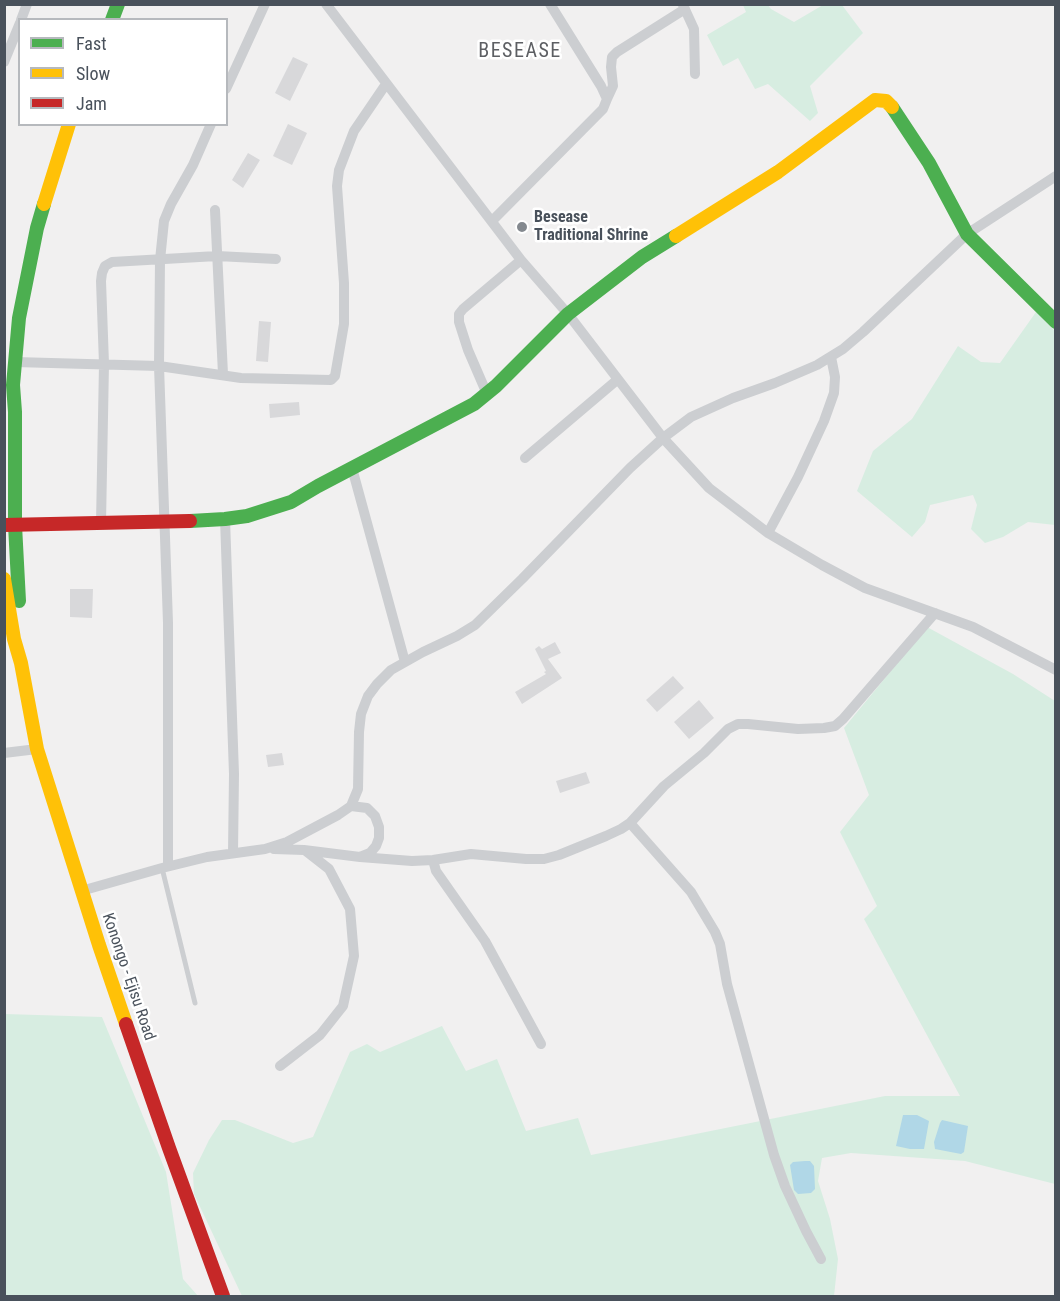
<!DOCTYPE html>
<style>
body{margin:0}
#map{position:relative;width:1060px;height:1301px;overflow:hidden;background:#f1f0f0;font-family:"Roboto Condensed",sans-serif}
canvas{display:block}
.frame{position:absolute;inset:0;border:6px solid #49515b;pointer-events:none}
.legend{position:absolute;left:18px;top:18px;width:210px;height:108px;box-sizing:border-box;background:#fff;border:2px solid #b6b9bd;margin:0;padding:8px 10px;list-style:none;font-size:18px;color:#49515b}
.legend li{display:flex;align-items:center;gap:12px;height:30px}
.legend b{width:30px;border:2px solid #b6b9bd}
</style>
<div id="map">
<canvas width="1060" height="1301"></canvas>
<div class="frame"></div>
<ul class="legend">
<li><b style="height:8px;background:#4caf50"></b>Fast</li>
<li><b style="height:8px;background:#ffc107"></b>Slow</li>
<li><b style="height:8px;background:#c62828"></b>Jam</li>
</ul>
</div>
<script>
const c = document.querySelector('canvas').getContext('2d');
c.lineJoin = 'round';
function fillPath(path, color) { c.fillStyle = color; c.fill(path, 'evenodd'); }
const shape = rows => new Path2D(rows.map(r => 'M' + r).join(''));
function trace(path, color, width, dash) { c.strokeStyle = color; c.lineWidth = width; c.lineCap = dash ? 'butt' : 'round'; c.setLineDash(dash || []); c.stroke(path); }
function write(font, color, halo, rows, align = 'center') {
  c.font = font + ' "Roboto Condensed",sans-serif'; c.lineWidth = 5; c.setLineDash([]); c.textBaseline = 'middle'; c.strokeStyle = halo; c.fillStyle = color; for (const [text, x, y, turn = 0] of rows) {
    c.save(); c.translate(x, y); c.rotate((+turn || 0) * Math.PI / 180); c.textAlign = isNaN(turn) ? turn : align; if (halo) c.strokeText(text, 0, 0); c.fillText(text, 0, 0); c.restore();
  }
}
fillPath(shape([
 [743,5,768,5,771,9,794,22,823,5,842,5,863,33,810,86,818,113,810,121,768,84,755,89,738,58,723,66,707,35,746,12],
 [1036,312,1055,331,1055,525,1028,522,1003,537,985,543,971,529,977,505,973,495,930,505,925,522,912,537,857,491,873,451,912,419,958,346,981,362,1000,363],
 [927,627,1013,674,1055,701,1055,1184,965,1161,851,1153,822,1158,818,1181,830,1219,838,1259,834,1296,242,1296,194,1194,193,1173,209,1140,222,1120,235,1120,293,1143,313,1137,350,1052,367,1044,380,1052,442,1026,466,1071,497,1059,526,1131,578,1118,591,1155,885,1096,960,1096,864,919,877,906,840,832,869,795,844,728],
 [5,1014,102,1017,166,1172,183,1279,198,1296,5,1296]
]), '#d7ede1');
fillPath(shape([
 [903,1115,917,1115,929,1121,924,1149,910,1149,896,1146],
 [942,1120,968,1126,964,1152,961,1154,935,1149,934,1142,940,1123],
 [805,1161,810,1161,814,1166,815,1189,811,1193,798,1194,794,1190,790,1165,793,1162]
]), '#b0d7e7');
fillPath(shape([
 [293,57,308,64,290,101,275,93],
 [288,124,307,133,292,165,273,156],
 [248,153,260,160,243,188,232,180],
 [259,321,271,322,268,362,256,361],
 [299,402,300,415,270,418,269,404],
 [70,589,93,589,92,618,70,617],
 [555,642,561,653,548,659,562,678,522,704,515,692,546,674,544,672,546,671,535,649,539,646,542,649],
 [673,676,684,688,657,712,646,700],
 [699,700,714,718,689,739,674,722],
 [282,753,284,765,268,767,266,755],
 [586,772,590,783,560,793,556,781]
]), '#d8d8da');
trace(shape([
 [162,868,195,1003]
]), '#ccced1', 5);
trace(shape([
 [326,4,521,260,568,314,663,438,709,488,768,533,822,565,865,588,973,627,1056,670],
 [683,5,694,29,695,74],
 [21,20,27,4],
 [4,62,20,23],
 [226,89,265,4],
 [607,99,613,86,611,67,612,57,617,52,685,9],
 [215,210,223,374],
 [492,221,603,109,607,99,601,86,550,4],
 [15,362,159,366,241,378,331,380,335,376,344,324,344,283,337,186,339,170,354,131,386,84],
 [487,394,468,350,459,322,459,314,463,309,521,260],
 [525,458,617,380],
 [352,468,405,662],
 [225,519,234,774,233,853],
 [101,523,104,364,101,281,102,273,105,266,112,262,217,256,276,259],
 [768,533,798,477,824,421,834,393,835,377,831,357],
 [4,753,37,749],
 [351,806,367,808,375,816,379,827,379,838,376,846,370,853,360,857],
 [630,823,664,786,704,753,728,729,738,724,748,724,798,729,824,728,835,726,843,719,935,613],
 [274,849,304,850,360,857,412,861,433,860,471,854,526,859,544,859,559,855,606,836,621,829,630,823,691,892,715,932,720,944,727,984,774,1155,785,1186,806,1231,821,1259],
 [433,860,436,871,485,941,541,1044],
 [168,866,168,623,159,366,160,260,164,221,171,204,193,165,211,124],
 [81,891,162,868,207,857,265,849,287,842,338,815,351,806,358,789,359,732,361,714,368,696,377,684,391,670,423,652,457,636,475,625,522,579,630,468,663,438,691,417,733,398,775,383,817,365,843,349,863,332,967,234,1056,176],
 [280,1066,320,1035,343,1006,354,956,350,909,329,869,306,851]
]), '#ccced1', 10);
trace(shape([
 [112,20,118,4],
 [892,107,929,163,967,234,1056,322],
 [190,521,225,519,247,516,291,502,318,486,474,404,496,386,568,314,642,257,676,236],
 [19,601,15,525,15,412,13,385,19,318,37,228,44,204]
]), '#4caf50', 14);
trace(shape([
 [44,204,69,124],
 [676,236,778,172,875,100,886,101,892,107],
 [4,579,14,639,21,663,37,749,99,945,126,1024]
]), '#ffc107', 14);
trace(shape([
 [4,525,190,521],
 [126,1024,169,1148,223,1296]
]), '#c62828', 14);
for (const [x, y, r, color] of [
 [522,227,6,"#84898f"]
]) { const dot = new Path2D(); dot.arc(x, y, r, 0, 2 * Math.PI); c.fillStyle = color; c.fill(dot); trace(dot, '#fff', 2); }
write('bold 16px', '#49515b', '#fff', [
 ["Besease",534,218],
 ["Traditional Shrine",534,236]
], 'left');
write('16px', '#49515b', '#fff', [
 ["Konongo - Ejisu Road",128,977,71]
]);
c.letterSpacing = '1.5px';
write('20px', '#5d5f63', '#fff', [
 ["BESEASE",520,52]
]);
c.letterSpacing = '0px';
</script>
